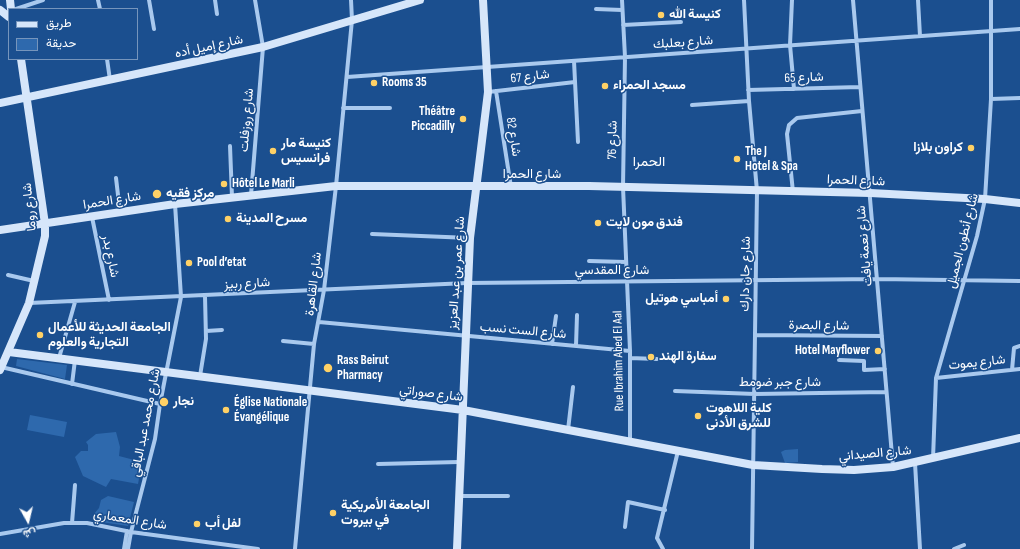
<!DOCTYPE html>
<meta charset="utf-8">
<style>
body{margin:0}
#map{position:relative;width:1020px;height:549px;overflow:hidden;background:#1b4f8f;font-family:"Sofia Sans Condensed",Vazirmatn,sans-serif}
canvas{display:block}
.legend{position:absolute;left:8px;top:8px;width:130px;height:52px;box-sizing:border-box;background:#1b4f8f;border:1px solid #7695bc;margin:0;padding:5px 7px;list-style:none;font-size:12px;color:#fff}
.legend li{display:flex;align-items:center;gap:8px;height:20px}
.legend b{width:20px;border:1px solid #7695bc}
.north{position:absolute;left:8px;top:501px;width:40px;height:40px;-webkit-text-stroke:3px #1b4f8f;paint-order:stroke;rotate:172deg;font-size:11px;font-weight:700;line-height:16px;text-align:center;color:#fff}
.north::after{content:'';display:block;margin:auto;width:14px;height:18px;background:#fff;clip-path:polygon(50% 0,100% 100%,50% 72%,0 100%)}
</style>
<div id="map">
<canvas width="1020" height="549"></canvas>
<ul class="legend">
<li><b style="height:5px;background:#d6e6fa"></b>طريق</li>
<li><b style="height:11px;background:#2e69ad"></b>حديقة</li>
</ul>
<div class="north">ش</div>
</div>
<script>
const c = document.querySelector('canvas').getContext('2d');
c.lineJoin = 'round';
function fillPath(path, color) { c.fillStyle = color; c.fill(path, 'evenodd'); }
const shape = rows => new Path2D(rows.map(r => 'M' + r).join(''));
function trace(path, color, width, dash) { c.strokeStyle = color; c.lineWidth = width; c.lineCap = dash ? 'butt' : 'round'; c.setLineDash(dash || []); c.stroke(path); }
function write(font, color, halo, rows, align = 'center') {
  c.font = font + ' "Sofia Sans Condensed",Vazirmatn,sans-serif'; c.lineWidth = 3; c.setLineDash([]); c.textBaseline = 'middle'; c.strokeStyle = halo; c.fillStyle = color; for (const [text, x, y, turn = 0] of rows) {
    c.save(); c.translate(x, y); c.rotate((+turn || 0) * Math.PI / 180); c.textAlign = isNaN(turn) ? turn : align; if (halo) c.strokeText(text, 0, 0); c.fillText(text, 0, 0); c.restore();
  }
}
fillPath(shape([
 [17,359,67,365,65,379,16,366],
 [30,415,67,422,64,437,27,430],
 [116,432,120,447,119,456,142,462,138,484,111,479,106,487,83,476,75,457,81,451,88,451,88,445,86,442,96,434],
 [798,449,798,462,785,463,781,452,785,450],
 [108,496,134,502,128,526,94,521,93,515,99,508,101,500]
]), '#2e69ad');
trace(shape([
 [98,0,100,9],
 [149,0,154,29],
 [215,0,217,14],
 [622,0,625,57,623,187,630,351,630,441],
 [744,0,749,101,757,191,752,549],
 [792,0,790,45,794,89],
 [853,0,893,467],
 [918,0,920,36],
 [16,9,43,0],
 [596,9,622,10],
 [623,25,681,22],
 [107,59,110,80],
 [574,61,578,142],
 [347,77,1020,29],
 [748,90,860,87],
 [496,91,511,187],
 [488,92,575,82],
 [991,99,1020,98],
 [692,105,749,101],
 [343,108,390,108],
 [230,146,232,197],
 [116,178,120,212],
 [793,192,787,134,789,125,797,118,862,111],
 [251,195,263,47,255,0],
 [92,217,109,300],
 [372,234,470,238],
 [589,261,626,262],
 [8,275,34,281],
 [29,303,467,283,878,279,1020,281],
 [319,322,630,351],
 [206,331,222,330],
 [755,335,882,336],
 [283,341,314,344],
 [552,344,556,316],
 [576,346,577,315],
 [59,358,75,302],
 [630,358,657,359],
 [839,360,864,361,864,370,885,369],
 [1,367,160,404],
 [1012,370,1014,348,1020,346],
 [200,376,206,339,205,296],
 [936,378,1020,369],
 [72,384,75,360],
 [675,391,755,394,886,392],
 [568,430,573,387],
 [933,459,936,378,977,236,985,199,991,99,991,0],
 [915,463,920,549],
 [378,464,459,462],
 [459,496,508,496],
 [72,523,75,485],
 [625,527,628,502,665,510],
 [0,534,64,523,87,523,131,532,258,549],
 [124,549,127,531],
 [128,549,131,532,155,439,160,404,181,297,175,204],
 [295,549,314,344,324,290,336,186,352,20,351,0],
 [663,549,657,538,678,451],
 [954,549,964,545]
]), '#a9c9ee', 4);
trace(shape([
 [10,0,11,9],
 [0,10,9,17],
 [0,103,263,47,420,0],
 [0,230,175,204,336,186,589,186,870,193,985,199,1020,203],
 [9,352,463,410,753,465,822,469,854,470,893,467,1020,438],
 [0,370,29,303,45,236,45,224,21,59],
 [457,549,470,238,488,92,483,0]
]), '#d6e6fa', 8);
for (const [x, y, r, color] of [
 [661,15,4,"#ffd166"],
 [374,83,4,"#ffd166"],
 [605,86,4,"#ffd166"],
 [463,119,4,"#ffd166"],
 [971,148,4,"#ffd166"],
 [273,151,4,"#ffd166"],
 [737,159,4,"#ffd166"],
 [224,184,4,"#ffd166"],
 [157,194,5,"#ffd166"],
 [228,219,4,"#ffd166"],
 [598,223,4,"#ffd166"],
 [189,263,4,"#ffd166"],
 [726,299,4,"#ffd166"],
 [40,335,4,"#ffd166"],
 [878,351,4,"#ffd166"],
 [651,357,4,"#ffd166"],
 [328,368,5,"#ffd166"],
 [164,402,5,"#ffd166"],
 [226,410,4,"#ffd166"],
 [698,416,4,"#ffd166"],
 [333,513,4,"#ffd166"],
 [197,524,4,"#ffd166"]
]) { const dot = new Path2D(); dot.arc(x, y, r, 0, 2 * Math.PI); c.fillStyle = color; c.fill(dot); trace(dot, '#1b4f8f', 1.5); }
write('bold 13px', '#fff', '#1b4f8f', [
 ["كنيسة الله",669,15],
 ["Rooms 35",382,83],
 ["مسجد الحمراء",613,86],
 ["Théâtre",455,112,"right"],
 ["Piccadilly",455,127,"right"],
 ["كنيسة مار",281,144],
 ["فرانسيس",281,159],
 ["كراون بلازا",963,148,"right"],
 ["The J",745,152],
 ["Hotel & Spa",745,167],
 ["Hôtel Le Marli",232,184],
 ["مركز فقيه",166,194],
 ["مسرح المدينة",236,219],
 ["فندق مون لايت",606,223],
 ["Pool d’etat",197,263],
 ["أمباسي هوتيل",718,299,"right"],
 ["الجامعة الحديثة للأعمال",48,328],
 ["التجارية والعلوم",48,343],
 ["Hotel Mayflower",870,351,"right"],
 ["سفارة الهند",659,357],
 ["Rass Beirut",337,361],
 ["Pharmacy",337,376],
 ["نجار",173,402],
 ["Église Nationale",234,403],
 ["Évangélique",234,418],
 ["كلية اللاهوت",706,409],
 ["للشرق الأدنى",706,424],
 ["الجامعة الأمريكية",341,506],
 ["في بيروت",341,521],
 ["لفل أب",205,524]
], 'left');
write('13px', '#fff', '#1b4f8f', [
 ["شارع بعلبك",683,43,-4],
 ["شارع إميل أده",209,47,-12],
 ["شارع 67",530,77,-7],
 ["شارع 65",804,78,-2],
 ["شارع روزفلت",247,120,-85],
 ["شارع 82",513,137,81],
 ["شارع 76",613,140,-89],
 ["شارع الحمرا",532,175],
 ["شارع الحمرا",856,181,2],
 ["شارع الحمرا",112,201,-9],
 ["شارع روما",30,207,-96],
 ["شارع أنطون الجميل",963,241,-76],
 ["شارع نعمة يافت",865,246,-95],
 ["شارع بدر",110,256,78],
 ["شارع المقدسي",612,271],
 ["شارع عمر بن عبد العزيز",457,273,-86],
 ["شارع جان دارك",746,274,-89],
 ["شارع ربيز",247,284,-3],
 ["شارع القاهرة",314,284,-83],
 ["شارع البصرة",819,326,1],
 ["شارع الست نسب",523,331,5],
 ["Rue Ibrahim Abed El Aal",619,361,-91],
 ["شارع يموت",977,363,-6],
 ["شارع جبر ضومط",780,383],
 ["شارع صوراتي",431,394,7],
 ["شارع محمد عبد الباقي",146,423,-79],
 ["شارع الصيداني",875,454,-5],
 ["شارع المعماري",130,520,9]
]);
write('14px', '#fff', '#1b4f8f', [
 ["الحمرا",649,162]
]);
</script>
